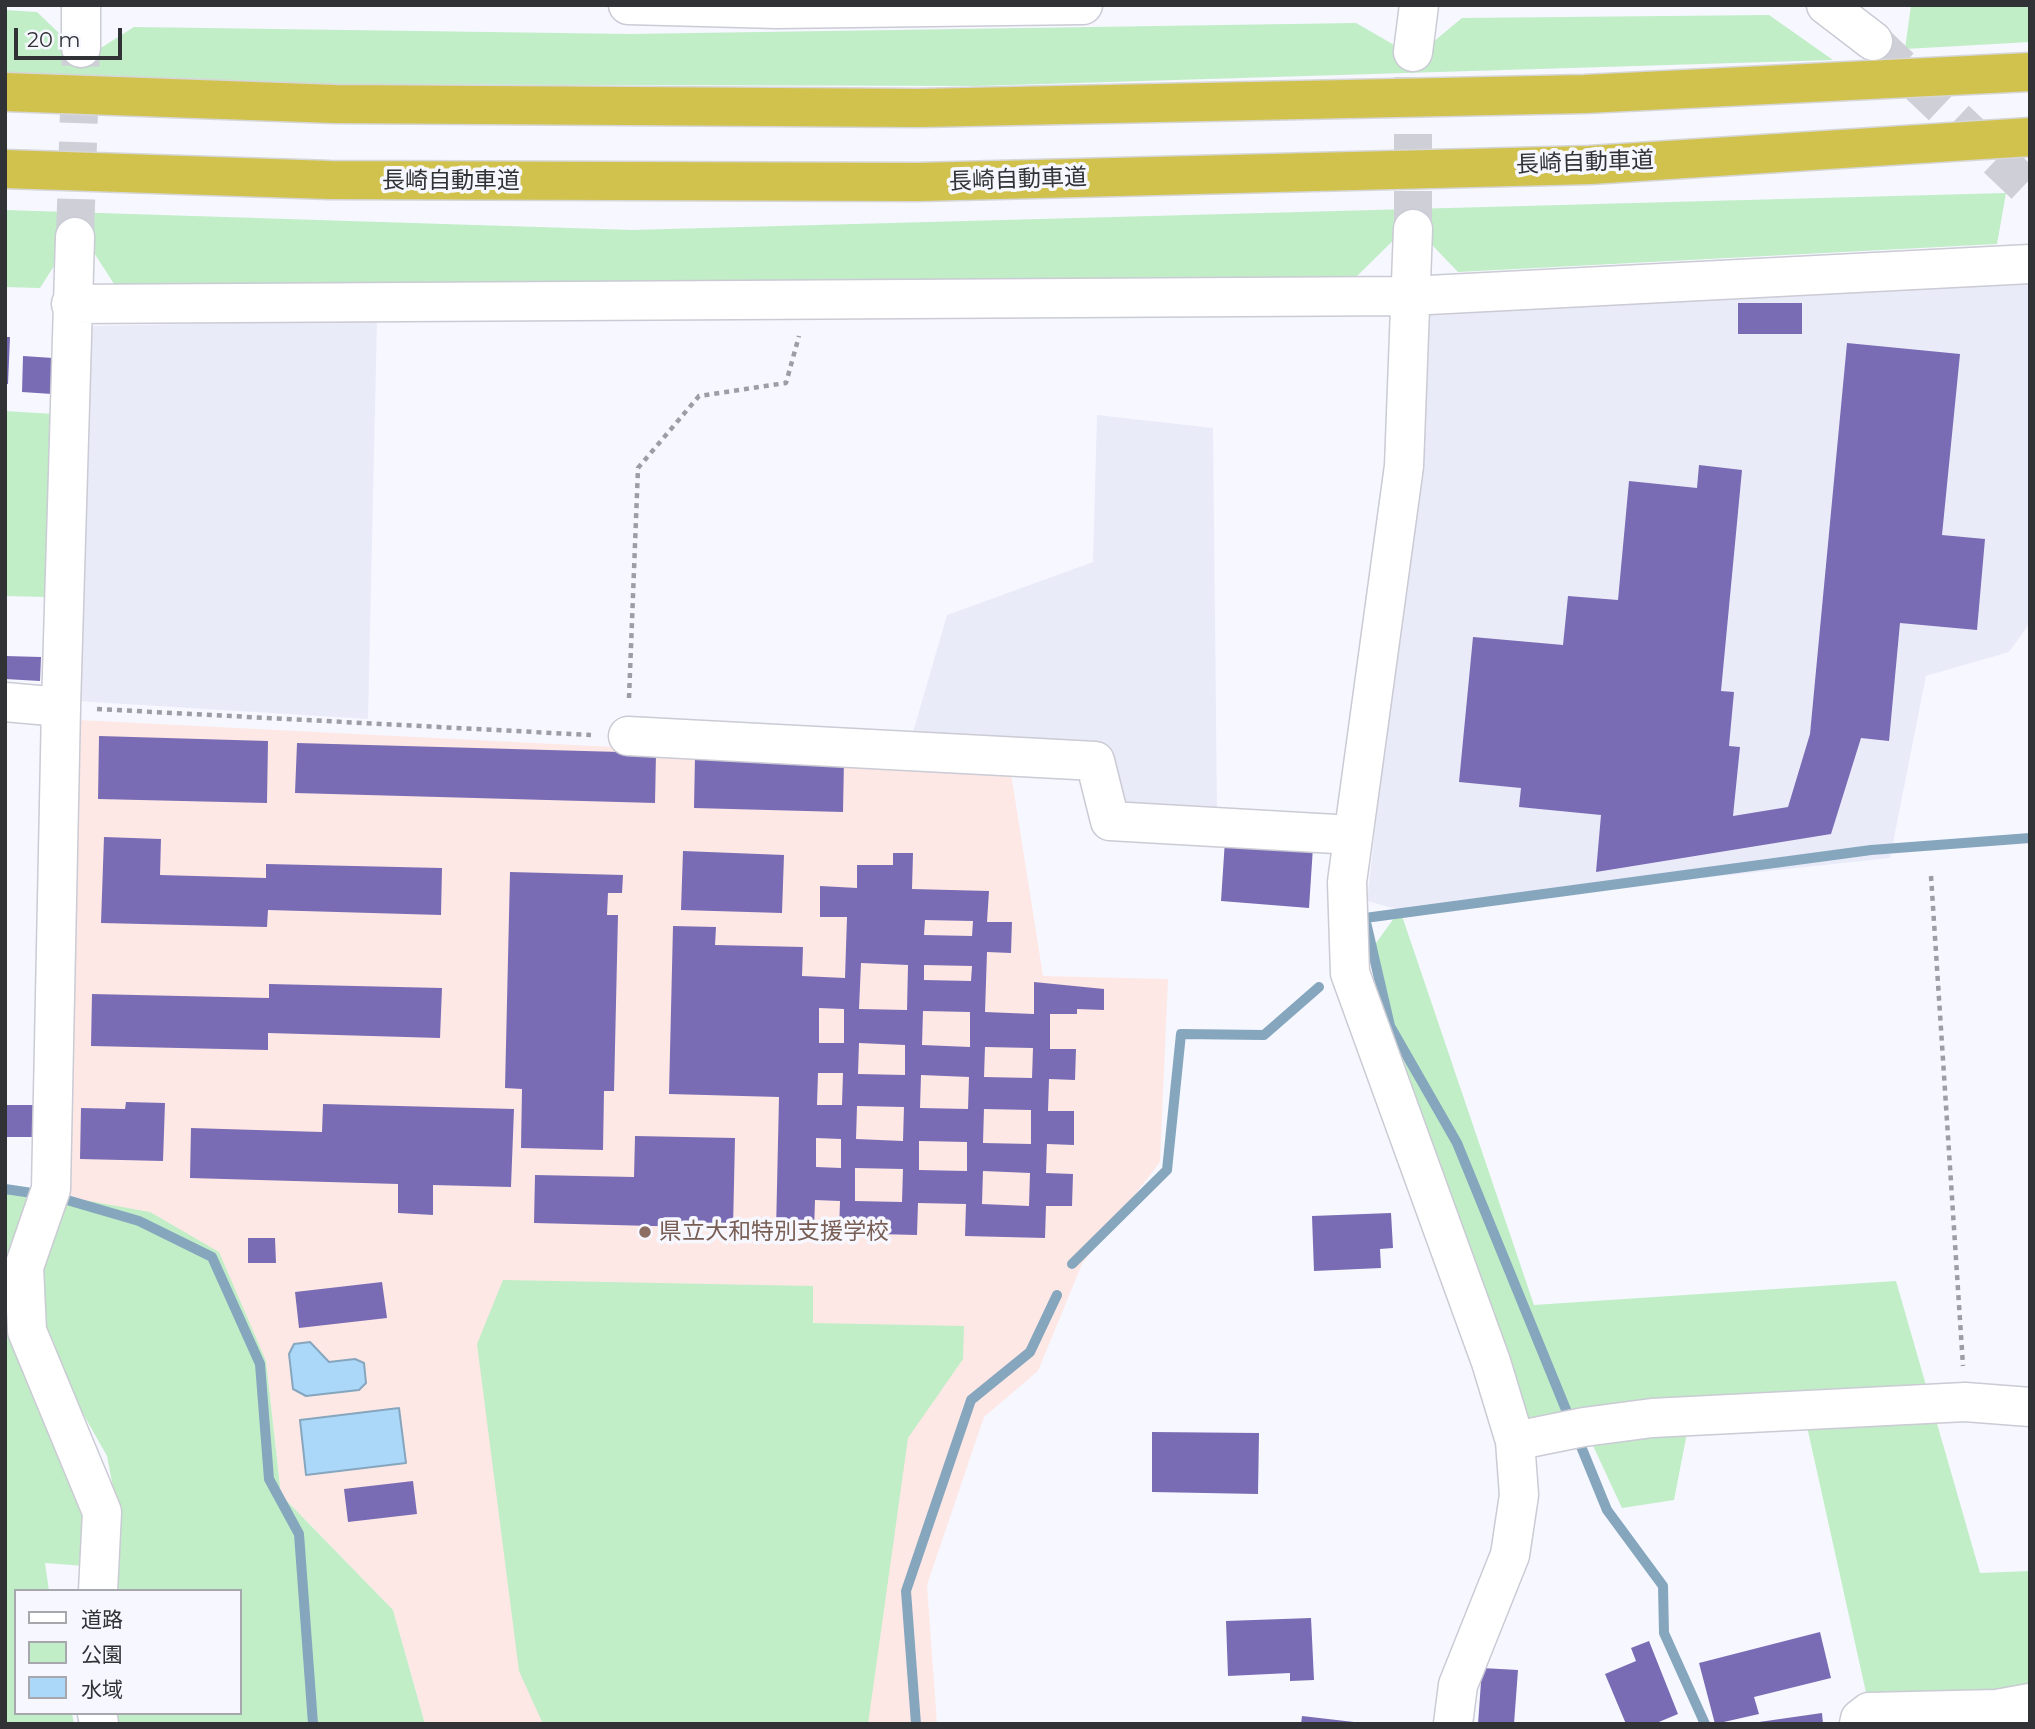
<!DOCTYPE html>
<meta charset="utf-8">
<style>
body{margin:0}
#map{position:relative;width:2035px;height:1729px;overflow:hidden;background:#f6f7ff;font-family:Montserrat,"Noto Sans JP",sans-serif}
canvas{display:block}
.frame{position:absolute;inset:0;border:7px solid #313235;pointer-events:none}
.legend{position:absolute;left:14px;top:1589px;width:228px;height:126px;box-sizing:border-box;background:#f6f7ff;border:2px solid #a7a8ae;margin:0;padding:9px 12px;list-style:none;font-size:21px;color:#313235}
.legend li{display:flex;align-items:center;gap:14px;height:35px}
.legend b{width:35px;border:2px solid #a7a8ae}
.scale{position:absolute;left:14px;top:28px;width:108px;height:32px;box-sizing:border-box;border:4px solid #313235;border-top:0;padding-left:9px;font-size:21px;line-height:24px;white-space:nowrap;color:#313235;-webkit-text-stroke:5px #f6f7ff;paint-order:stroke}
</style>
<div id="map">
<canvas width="2035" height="1729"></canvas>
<div class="frame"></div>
<ul class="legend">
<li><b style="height:9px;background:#fff"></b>道路</li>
<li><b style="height:19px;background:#c1edc7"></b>公園</li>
<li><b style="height:19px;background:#abd7f9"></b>水域</li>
</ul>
<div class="scale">20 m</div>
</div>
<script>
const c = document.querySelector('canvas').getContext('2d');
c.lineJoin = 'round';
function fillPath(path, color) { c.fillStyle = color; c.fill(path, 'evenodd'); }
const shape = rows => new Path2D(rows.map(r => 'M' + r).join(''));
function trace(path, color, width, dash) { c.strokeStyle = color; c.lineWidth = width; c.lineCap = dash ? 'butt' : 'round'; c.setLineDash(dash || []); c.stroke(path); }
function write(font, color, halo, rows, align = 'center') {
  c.font = font + ' Montserrat,"Noto Sans JP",sans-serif'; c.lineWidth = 7; c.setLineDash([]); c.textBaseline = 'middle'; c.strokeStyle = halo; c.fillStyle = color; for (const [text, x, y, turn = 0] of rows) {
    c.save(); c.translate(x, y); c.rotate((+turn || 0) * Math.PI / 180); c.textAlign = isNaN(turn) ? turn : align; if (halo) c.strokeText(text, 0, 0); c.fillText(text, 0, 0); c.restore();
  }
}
fillPath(shape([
 [2030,280,2030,623,2009,652,1926,676,1890,858,1400,910,1367,901,1416,471,1423,310],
 [377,320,368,719,77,701,88,326],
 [1097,415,1213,428,1217,811,1119,807,1102,748,911,739,947,615,1093,562]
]), '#eaebf9');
fillPath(shape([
 [79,720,1010,767,1043,976,1168,979,1160,1162,1082,1264,1038,1371,984,1417,927,1585,937,1724,425,1724,393,1610,281,1495,266,1361,67,1197]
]), '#fde8e6');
fillPath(shape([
 [1911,5,2030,5,2030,42,1905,49],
 [5,10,37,12,85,58,134,27,630,34,1356,23,1415,57,1462,18,1769,15,1833,60,977,86,221,84,5,72],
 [2006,193,1997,244,1458,272,1411,223,1356,277,116,287,78,228,40,288,5,287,5,210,632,230],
 [5,411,54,414,46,597,5,596],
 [1400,910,1534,1305,1896,1281,1980,1573,2030,1571,2030,1724,1873,1724,1802,1404,1692,1407,1674,1500,1622,1508,1581,1420,1524,1423,1368,954],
 [5,1193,30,1198,15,1264,87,1518,85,1566,45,1563,49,1591,16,1591,16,1713,72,1713,74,1724,5,1724],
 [67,1197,150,1212,219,1252,266,1361,281,1495,393,1610,425,1724,111,1724,109,1713,240,1713,240,1591,110,1591,115,1498,107,1456,38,1334,32,1264],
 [503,1280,813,1286,813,1323,964,1326,963,1359,908,1438,868,1724,543,1724,519,1671,477,1344]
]), '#c1edc7');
const water = shape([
 [310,1342,329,1362,355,1359,364,1363,366,1383,359,1390,306,1396,293,1389,289,1354,294,1344,310,1342],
 [399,1408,406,1463,306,1475,300,1420,399,1408]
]);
fillPath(water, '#abd7f9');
trace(water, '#86a6be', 2);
trace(shape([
 [5,1189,32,1193],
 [67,1200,139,1221,212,1257,260,1364,269,1479,299,1534,313,1724],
 [1072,1264,1167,1170,1181,1034,1264,1035,1319,987],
 [916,1724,906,1591,971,1400,1030,1352,1057,1295],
 [1705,1724,1664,1633,1663,1586,1607,1510,1457,1143,1390,1026,1365,918,1871,850,2030,838]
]), '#86a6be', 10);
fillPath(shape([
 [1738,303,1802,303,1802,334,1738,334],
 [5,337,10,337,8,384,5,384],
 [1847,343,1960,354,1942,535,1985,539,1977,630,1900,623,1889,741,1861,738,1831,834,1596,872,1601,815,1519,807,1521,788,1459,782,1473,637,1563,645,1568,596,1618,600,1629,481,1697,488,1699,465,1742,470,1721,691,1734,692,1729,746,1740,747,1733,816,1788,807,1810,734],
 [23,356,53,358,52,394,22,392],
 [5,656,41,657,40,681,5,679],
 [99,736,268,741,267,803,98,799],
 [297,743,656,753,655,803,295,793],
 [695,755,844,759,843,812,694,808],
 [104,837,161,839,160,875,266,878,266,864,442,868,441,915,268,910,267,927,101,923],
 [1225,840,1313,847,1309,908,1221,901],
 [683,851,784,855,782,913,681,910],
 [893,853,913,853,912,889,989,891,987,922,1012,922,1011,953,987,952,985,1012,1034,1014,1034,982,1104,989,1104,1010,1077,1009,1077,1014,1050,1014,1050,1049,1076,1049,1075,1080,1049,1079,1048,1111,1074,1111,1074,1145,1047,1144,1046,1173,1073,1174,1072,1206,1046,1206,1045,1238,965,1236,966,1204,918,1203,917,1235,839,1233,840,1201,815,1200,814,1232,776,1231,779,1097,669,1094,673,926,716,927,715,945,803,947,802,976,845,978,847,917,820,917,820,886,857,888,857,865,893,865],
 [925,920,973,921,972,936,924,935],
 [861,963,908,965,907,1010,859,1009],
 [924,965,972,966,971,981,924,980],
 [819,1008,844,1009,844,1043,819,1043],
 [923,1011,970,1012,970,1047,922,1045],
 [859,1043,905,1045,905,1075,858,1074],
 [985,1047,1033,1048,1032,1078,984,1077],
 [818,1073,843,1073,842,1105,817,1105],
 [921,1075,969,1077,968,1109,920,1108],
 [857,1106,904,1107,903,1141,856,1139],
 [984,1109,1031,1110,1031,1144,983,1143],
 [816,1138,841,1139,841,1168,816,1167],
 [919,1141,967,1142,967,1171,919,1170],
 [855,1168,903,1169,902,1202,855,1201],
 [983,1171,1030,1173,1029,1206,982,1204],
 [510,872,623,875,622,893,608,893,607,915,618,915,614,1091,604,1091,603,1150,521,1148,522,1089,505,1088],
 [269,984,442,988,440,1038,268,1033,268,1050,91,1046,92,994,269,998],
 [126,1102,165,1103,163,1161,80,1159,81,1108,125,1109],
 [323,1104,514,1109,511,1187,433,1185,433,1215,398,1213,398,1184,190,1178,191,1128,322,1132],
 [5,1105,36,1105,36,1137,5,1137],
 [635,1136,735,1138,733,1228,534,1223,535,1175,634,1177],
 [1391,1213,1393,1248,1380,1249,1381,1268,1314,1271,1312,1216],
 [248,1238,275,1238,276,1263,248,1263],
 [382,1282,387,1318,299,1328,295,1292],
 [1152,1432,1259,1433,1258,1494,1152,1492],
 [413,1481,417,1514,348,1522,344,1489],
 [1311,1618,1314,1680,1290,1681,1290,1673,1228,1676,1226,1621],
 [1820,1632,1831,1678,1754,1697,1759,1714,1715,1724,1699,1663],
 [1649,1641,1678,1714,1654,1724,1626,1724,1605,1674,1636,1661,1631,1648],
 [1482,1668,1518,1670,1514,1724,1478,1724],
 [1822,1713,1823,1724,1759,1724,1759,1722],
 [1302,1716,1354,1722,1354,1724,1301,1724]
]), '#796cb4');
trace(shape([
 [1873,41,2030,190],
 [1413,229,1413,52],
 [75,237,81,48]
]), '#cfd0d7', 38, [38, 19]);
const minor = shape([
 [1826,5,1873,41],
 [81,48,81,5],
 [1413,52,1419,5],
 [1413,229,1404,466,1347,882,1350,973,1491,1362,1515,1441,1519,1495,1510,1555,1458,1685,1453,1724],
 [71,304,1409,296,2030,264],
 [5,702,61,707,75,237],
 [61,707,51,1189,24,1267,27,1331,102,1512,98,1591],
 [628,736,1095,761,1110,821,1353,835],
 [1515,1441,1584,1427,1652,1418,1965,1402,2030,1407],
 [97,1713,99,1724],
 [1859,1724,1860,1719,1869,1712,1997,1709,2030,1703]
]);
const tertiary = shape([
 [628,5,777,9,1083,5]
]);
const motorway = shape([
 [5,92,335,104,920,108,1585,94,2030,72],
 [5,169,330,180,918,182,1590,165,2030,137]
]);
trace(minor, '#cacbd4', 41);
trace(tertiary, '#cacbd4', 41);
trace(motorway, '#d6d6d7', 41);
trace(shape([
 [629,698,638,468,699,396,786,383,799,336],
 [97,709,591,735],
 [1931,876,1963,1366]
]), '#9d9ea3', 4.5, [5, 5]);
trace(minor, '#fff', 38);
trace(tertiary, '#fff', 38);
trace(motorway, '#d0c24c', 38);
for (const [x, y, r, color] of [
 [645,1232,7,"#8d6e63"]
]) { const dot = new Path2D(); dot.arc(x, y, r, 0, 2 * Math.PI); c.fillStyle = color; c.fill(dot); trace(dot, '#f6f7ff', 2.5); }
write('23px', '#313235', '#f6f7ff', [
 ["長崎自動車道",1585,163,-2],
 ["長崎自動車道",1018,180,-2],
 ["長崎自動車道",451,181]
]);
write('23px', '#785e54', '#f6f7ff', [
 ["県立大和特別支援学校",659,1232]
], 'left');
</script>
